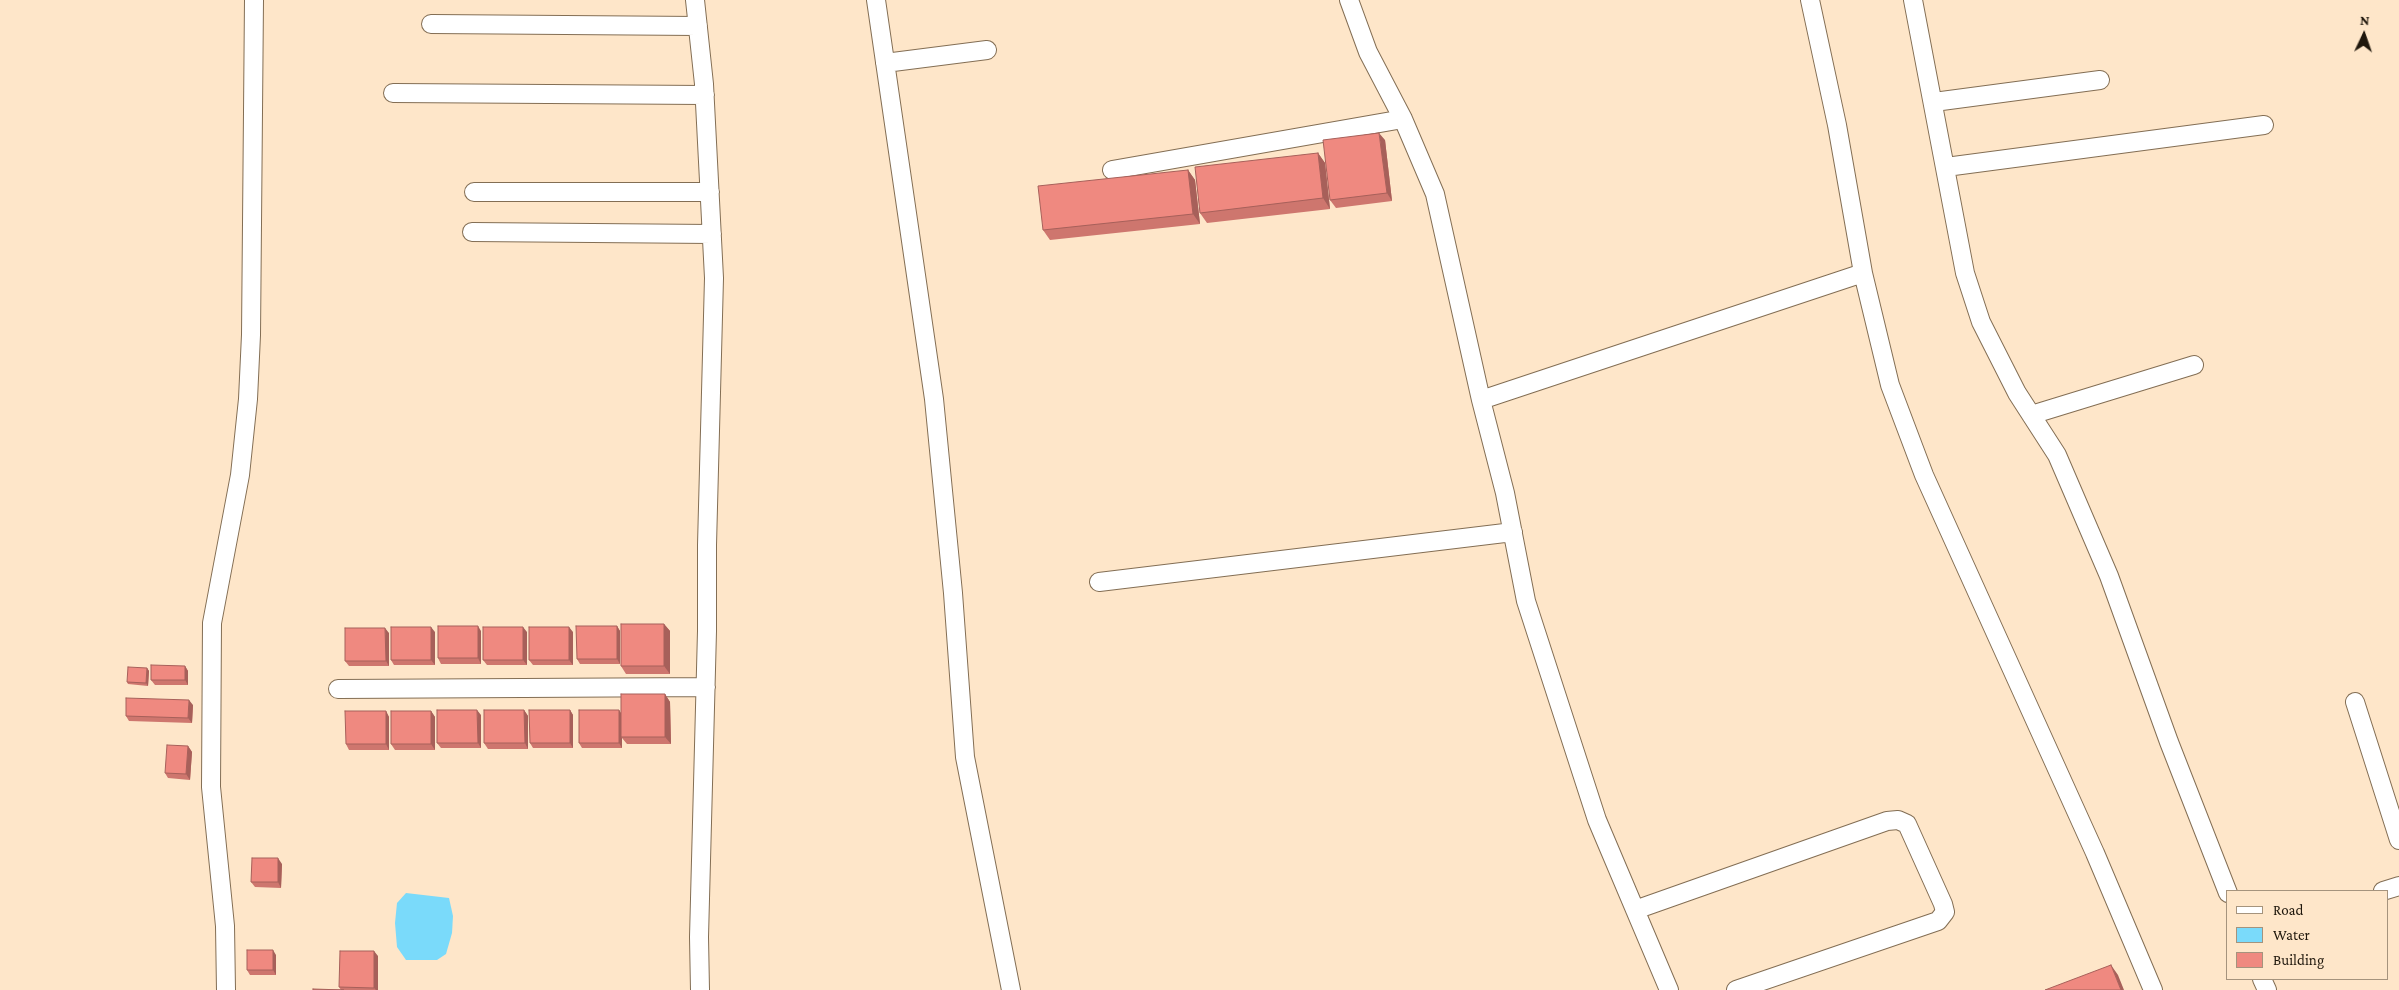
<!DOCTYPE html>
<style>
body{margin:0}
#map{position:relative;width:2399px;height:990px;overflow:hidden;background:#fee6c9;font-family:"Crimson Pro",serif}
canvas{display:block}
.legend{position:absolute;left:2226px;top:890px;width:162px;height:90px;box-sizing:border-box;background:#fee6c9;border:1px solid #a5937d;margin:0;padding:6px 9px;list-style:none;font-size:15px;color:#1f170c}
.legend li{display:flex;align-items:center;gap:10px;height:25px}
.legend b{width:25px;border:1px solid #a5937d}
.north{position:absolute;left:2339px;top:10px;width:50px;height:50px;-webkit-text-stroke:4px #fee6c9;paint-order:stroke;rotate:3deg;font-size:14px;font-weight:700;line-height:20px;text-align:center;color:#1f170c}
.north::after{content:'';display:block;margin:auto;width:18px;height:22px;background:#1f170c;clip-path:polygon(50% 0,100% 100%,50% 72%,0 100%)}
</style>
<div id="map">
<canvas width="2399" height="990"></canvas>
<ul class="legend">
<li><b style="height:6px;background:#fff"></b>Road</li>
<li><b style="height:14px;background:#7adafa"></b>Water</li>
<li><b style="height:14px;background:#ef8980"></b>Building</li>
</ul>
<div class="north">N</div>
</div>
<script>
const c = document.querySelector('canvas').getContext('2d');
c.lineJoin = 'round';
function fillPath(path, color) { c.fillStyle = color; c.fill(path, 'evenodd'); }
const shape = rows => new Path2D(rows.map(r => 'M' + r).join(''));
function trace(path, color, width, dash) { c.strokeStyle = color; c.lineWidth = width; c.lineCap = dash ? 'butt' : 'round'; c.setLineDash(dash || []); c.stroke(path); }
fillPath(shape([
 [406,893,449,898,453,916,452,933,446,954,437,960,406,960,397,947,395,923,397,903]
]), '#7adafa');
const minor = shape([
 [695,0,704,84,714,278,707,545,707,631,699,937,700,990],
 [876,0,934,399,953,593,965,757,1011,990],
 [1349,0,1368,52,1403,119,1435,194,1481,400,1505,493,1526,601,1597,820,1669,990],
 [1810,0,1837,125,1863,273,1890,385,1924,475,2095,853,2153,990],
 [1913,0,1965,273,1981,322,2017,393,2057,455,2109,576,2169,742,2228,893],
 [431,24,698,26],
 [885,63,987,50],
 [393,93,705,95],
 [1934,102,2100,80],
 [1946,167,2264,125],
 [1112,170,1403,119],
 [474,192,710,192],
 [472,232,712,234],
 [1481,400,1863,273],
 [2031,415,2194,365],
 [1099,582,1513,532],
 [338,689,706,687],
 [2355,702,2399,840],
 [2383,891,2399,886],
 [1635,910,1887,821,1898,820,1907,824,1943,904,1945,912,1938,921,1736,990],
 [2262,979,2267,990],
 [226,990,225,926,211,787,212,623,240,475,248,399,251,335,254,0]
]);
trace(minor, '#836e54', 20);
trace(minor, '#fff', 18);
fillPath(shape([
 [1385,140,1392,201,1336,208,1330,200],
 [1318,153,1325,163,1330,209,1207,223,1200,213],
 [1188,170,1195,180,1200,224,1050,240,1043,230],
 [664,624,670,631,670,674,626,674,621,666],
 [617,626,620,631,620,664,580,664,577,659],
 [481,631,481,664,441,664,438,658],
 [435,632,435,665,394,665,391,660],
 [527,632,527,665,487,665,483,660],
 [573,632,573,665,533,665,529,660],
 [389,633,389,666,349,666,345,661],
 [185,666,188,671,188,685,155,685,151,680],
 [147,668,149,671,148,686,128,684,127,682],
 [665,694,670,702,671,744,627,744,622,738,622,748,582,748,579,743,619,710,621,713],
 [193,705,192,723,129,721,126,716],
 [524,710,528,716,528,749,488,749,484,743],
 [570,710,573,715,573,748,533,748,530,743],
 [386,711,389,717,389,750,349,750,346,744],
 [431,711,435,717,435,750,395,750,391,744],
 [481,715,481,748,441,748,437,743],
 [188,746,192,752,190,780,168,778,165,773],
 [282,864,281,888,255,887,251,882],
 [276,955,276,975,250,975,247,970],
 [378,956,378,990,313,990,341,990,339,987]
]), '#ce766e');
fillPath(shape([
 [1379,133,1385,140,1392,201,1387,193],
 [1318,153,1325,163,1330,209,1323,198],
 [1188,170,1195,180,1200,224,1193,214],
 [664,624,670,631,670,674,664,666],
 [478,626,481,631,481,664,478,658],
 [617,626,620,631,620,664,617,659],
 [431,627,435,632,435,665,431,660],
 [523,627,527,632,527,665,523,660],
 [569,627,573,632,573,665,569,660],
 [385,628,389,633,389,666,386,661],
 [185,666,188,671,188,685,185,680],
 [147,668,149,671,148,686,146,683],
 [665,694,670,702,671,744,665,737],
 [189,700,193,705,192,723,188,718],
 [477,710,481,715,481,748,478,743],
 [524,710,528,716,528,749,525,743],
 [570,710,573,715,573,748,570,743],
 [619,710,622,715,621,737,622,738,622,748,619,743],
 [386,711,389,717,389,750,386,744],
 [431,711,435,717,435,750,431,744],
 [188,746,192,752,190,780,186,774],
 [278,858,282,864,281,888,278,882],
 [273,950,276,955,276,975,273,970],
 [374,951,378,956,378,990,376,990,374,988],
 [2111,965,2118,975,2124,990,2121,990]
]), '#a7605a');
const building = shape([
 [1379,133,1387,193,1330,200,1323,140,1379,133],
 [1318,153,1323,198,1200,213,1195,167,1318,153],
 [1188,170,1193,214,1043,230,1038,186,1188,170],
 [621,624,664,624,664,666,621,666,621,624],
 [438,626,478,626,478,658,438,658,438,626],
 [576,626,617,626,617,659,577,659,576,626],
 [391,627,431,627,431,660,391,660,391,627],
 [483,627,523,627,523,660,483,660,483,627],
 [529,627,569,627,569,660,529,660,529,627],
 [345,628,385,628,386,661,345,661,345,628],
 [151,665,185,666,185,680,151,680,151,665],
 [128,667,147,668,146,683,127,682,128,667],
 [621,694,665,694,665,737,621,737,621,694],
 [126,698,189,700,188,718,126,716,126,698],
 [437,710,477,710,478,743,437,743,437,710],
 [484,710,524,710,525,743,484,743,484,710],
 [529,710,570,710,570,743,530,743,529,710],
 [579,710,619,710,619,743,579,743,579,710],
 [345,711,386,711,386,744,346,744,345,711],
 [391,711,431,711,431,744,391,744,391,711],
 [167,745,188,746,186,774,165,773,167,745],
 [252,858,278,858,278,882,251,882,252,858],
 [247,950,273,950,273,970,247,970,247,950],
 [340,951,374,951,374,988,339,987,340,951],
 [2111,965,2121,990,2045,990,2111,965],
 [313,989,344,990,313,990,313,989]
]);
fillPath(building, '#ef8980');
trace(building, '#a7605a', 1);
</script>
